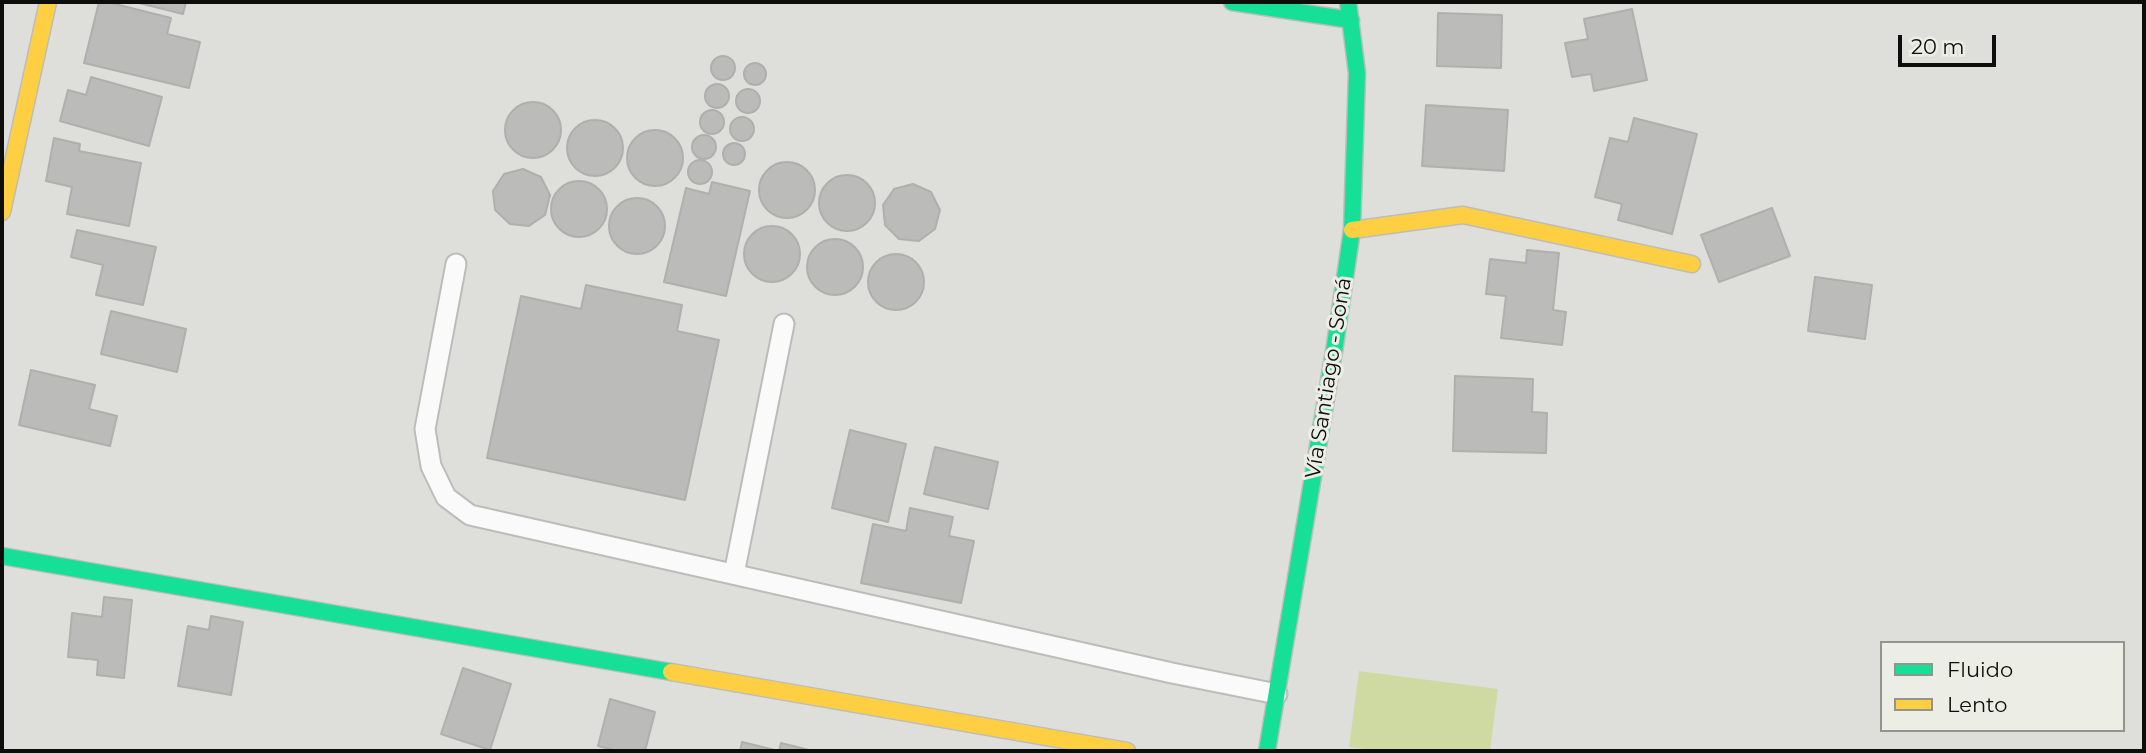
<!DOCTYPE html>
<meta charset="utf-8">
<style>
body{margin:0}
#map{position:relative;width:2146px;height:753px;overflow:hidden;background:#dedfdb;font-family:Montserrat,sans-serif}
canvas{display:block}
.frame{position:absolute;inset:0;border:4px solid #0d0d0b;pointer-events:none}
.legend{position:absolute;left:1880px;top:641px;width:245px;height:91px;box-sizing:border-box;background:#eceee6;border:2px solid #93948e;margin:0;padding:9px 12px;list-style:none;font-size:21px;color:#0d0d0b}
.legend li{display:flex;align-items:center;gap:14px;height:35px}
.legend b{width:35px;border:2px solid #93948e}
.scale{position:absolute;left:1898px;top:35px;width:98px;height:32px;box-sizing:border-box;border:4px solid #0d0d0b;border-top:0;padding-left:9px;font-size:21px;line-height:24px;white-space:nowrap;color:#0d0d0b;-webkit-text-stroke:5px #eceee6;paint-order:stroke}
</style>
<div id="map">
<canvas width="2146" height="753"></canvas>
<div class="frame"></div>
<ul class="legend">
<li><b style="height:9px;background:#16e098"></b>Fluido</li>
<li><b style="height:9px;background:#ffcf43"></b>Lento</li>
</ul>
<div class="scale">20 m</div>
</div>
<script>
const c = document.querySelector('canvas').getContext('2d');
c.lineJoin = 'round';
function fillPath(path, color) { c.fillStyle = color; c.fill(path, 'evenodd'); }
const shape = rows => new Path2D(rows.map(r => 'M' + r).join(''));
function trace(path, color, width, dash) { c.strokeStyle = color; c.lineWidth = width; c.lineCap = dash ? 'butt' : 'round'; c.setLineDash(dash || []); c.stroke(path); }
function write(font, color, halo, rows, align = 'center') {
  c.font = font + ' Montserrat,sans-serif'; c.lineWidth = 6; c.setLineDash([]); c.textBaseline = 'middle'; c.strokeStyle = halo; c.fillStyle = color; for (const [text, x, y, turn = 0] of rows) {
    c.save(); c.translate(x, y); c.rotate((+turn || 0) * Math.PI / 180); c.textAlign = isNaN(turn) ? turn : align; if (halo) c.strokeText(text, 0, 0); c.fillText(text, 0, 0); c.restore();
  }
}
fillPath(shape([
 [1359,671,1498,689,1490,751,1381,751,1349,747]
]), '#cfdaa2');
const building = shape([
 [99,2,107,2,171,18,167,34,200,42,189,88,84,63,99,2],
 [135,2,186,2,183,14,135,2],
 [1632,9,1647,80,1594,91,1591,74,1572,77,1565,43,1588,39,1584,19,1632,9],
 [1438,13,1502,15,1501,68,1437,66,1438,13],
 '711 68a12 12 0 1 1 24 0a12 12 0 1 1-24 0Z',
 '744 74a11 11 0 1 1 22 0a11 11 0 1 1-22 0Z',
 [91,77,162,97,149,146,60,121,68,90,86,95,91,77],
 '705 96a12 12 0 1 1 24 0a12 12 0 1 1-24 0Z',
 '736 101a12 12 0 1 1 24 0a12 12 0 1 1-24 0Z',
 '505 130a28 28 0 1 1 56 0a28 28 0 1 1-56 0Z',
 [1426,105,1508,110,1504,171,1422,166,1426,105],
 '700 122a12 12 0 1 1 24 0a12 12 0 1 1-24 0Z',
 '730 129a12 12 0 1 1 24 0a12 12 0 1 1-24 0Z',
 [1634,118,1697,134,1672,234,1618,220,1622,204,1595,197,1610,138,1628,142,1634,118],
 '567 148a28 28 0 1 1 56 0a28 28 0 1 1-56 0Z',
 '627 158a28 28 0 1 1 56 0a28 28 0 1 1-56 0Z',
 '692 147a12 12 0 1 1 24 0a12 12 0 1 1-24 0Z',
 [54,138,80,144,79,151,141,163,129,226,67,214,72,187,46,181,54,138],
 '723 154a11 11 0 1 1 22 0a11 11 0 1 1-22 0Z',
 '688 172a12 12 0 1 1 24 0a12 12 0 1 1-24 0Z',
 '759 190a28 28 0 1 1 56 0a28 28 0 1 1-56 0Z',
 [523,169,541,177,550,195,545,215,529,226,510,224,495,210,493,191,504,174,523,169],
 '819 203a28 28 0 1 1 56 0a28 28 0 1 1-56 0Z',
 '551 209a28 28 0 1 1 56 0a28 28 0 1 1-56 0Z',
 [712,182,750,191,726,296,664,282,686,188,709,194,712,182],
 [913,184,931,192,940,210,935,229,919,241,899,239,885,225,883,205,894,189,913,184],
 '609 226a28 28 0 1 1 56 0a28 28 0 1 1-56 0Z',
 [1772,208,1790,256,1719,282,1701,235,1772,208],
 '744 254a28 28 0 1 1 56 0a28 28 0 1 1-56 0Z',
 [77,230,156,247,143,305,96,295,103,265,71,257,77,230],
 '807 267a28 28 0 1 1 56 0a28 28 0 1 1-56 0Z',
 [1527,250,1559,253,1553,310,1566,312,1562,345,1501,338,1506,296,1486,294,1490,259,1526,263,1527,250],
 '868 282a28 28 0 1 1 56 0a28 28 0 1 1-56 0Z',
 [1815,277,1872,285,1865,339,1808,331,1815,277],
 [586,285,682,305,677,331,719,340,685,500,487,458,521,296,581,309,586,285],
 [111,311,186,329,177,372,101,354,111,311],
 [31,370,95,385,89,409,117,416,110,446,19,425,31,370],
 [1455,376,1533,379,1532,412,1547,413,1546,453,1453,451,1455,376],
 [850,430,906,444,888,522,832,508,850,430],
 [935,447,998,462,988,509,924,494,935,447],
 [910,508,953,517,949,536,974,541,961,603,861,583,873,524,906,531,910,508],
 [104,597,132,600,124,678,97,675,98,660,68,657,72,613,102,617,104,597],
 [211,616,243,622,231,695,178,686,188,626,209,630,211,616],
 [463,668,511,684,490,750,441,734,463,668],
 [610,699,655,712,645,751,618,751,598,746,610,699],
 [742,742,779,751,781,743,813,751,740,751,742,742]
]);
fillPath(building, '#bbbcb9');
trace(building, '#afb0ac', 2);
const lane = shape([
 [456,264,425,429,431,466,446,497,470,515,1172,673,1277,694],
 [734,574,784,324]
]);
const fast = shape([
 [1232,2,1351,20],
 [2,556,671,672],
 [1267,751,1335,345,1352,230,1357,73,1348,2]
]);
const slow = shape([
 [2,212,48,2],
 [1352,230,1463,215,1692,264],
 [671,672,1127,751]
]);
trace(lane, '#bcbdb9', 23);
trace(fast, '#bcbdb9', 19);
trace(slow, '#bcbdb9', 19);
trace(lane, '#fafafa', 19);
trace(fast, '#16e098', 16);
trace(slow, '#ffcf43', 16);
write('21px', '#0d0d0b', '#eceee6', [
 ["Vía Santiago - Soná",1329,378,-81]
]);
</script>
